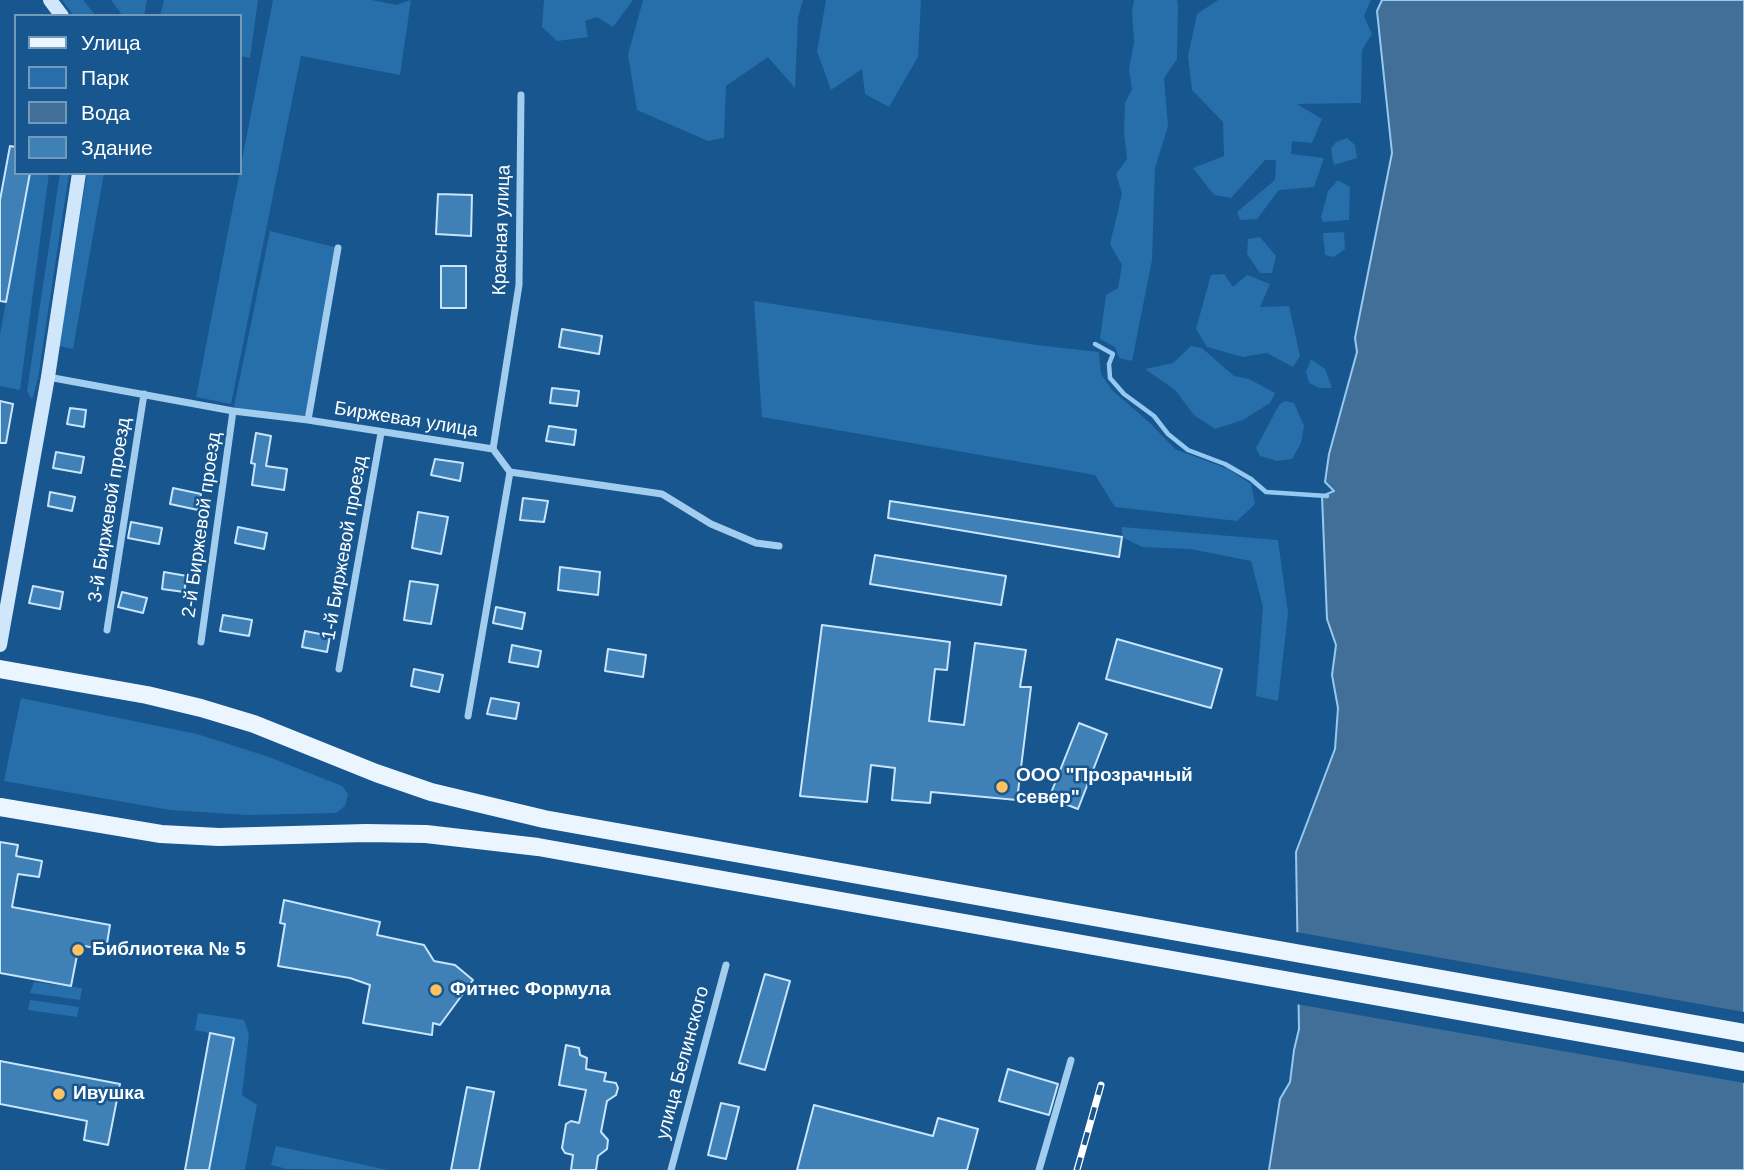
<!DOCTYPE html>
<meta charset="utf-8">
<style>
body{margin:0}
#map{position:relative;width:1744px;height:1170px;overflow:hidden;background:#17568e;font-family:Helvetica,sans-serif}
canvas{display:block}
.legend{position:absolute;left:14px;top:14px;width:228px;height:161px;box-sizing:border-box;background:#17568e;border:2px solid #749abb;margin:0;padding:9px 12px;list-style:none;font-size:21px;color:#fff}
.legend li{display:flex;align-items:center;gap:14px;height:35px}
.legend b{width:35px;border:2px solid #749abb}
</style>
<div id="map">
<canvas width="1744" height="1170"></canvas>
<ul class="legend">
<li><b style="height:9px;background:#ebf5ff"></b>Улица</li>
<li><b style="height:19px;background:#266fab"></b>Парк</li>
<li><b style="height:19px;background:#426f97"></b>Вода</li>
<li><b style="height:19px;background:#3f80b7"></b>Здание</li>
</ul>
</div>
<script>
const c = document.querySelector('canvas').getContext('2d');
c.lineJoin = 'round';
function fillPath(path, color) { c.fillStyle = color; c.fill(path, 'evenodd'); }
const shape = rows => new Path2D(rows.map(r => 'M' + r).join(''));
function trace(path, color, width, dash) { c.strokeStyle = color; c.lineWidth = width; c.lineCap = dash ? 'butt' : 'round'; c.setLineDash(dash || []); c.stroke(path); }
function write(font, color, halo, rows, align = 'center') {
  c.font = font + ' Helvetica,sans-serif'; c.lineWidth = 5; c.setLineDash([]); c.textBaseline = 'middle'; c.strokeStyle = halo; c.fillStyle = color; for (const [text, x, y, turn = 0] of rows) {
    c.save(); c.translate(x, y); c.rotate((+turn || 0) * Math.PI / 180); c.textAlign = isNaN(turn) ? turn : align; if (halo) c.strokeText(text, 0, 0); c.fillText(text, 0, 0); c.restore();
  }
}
fillPath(shape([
 [62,0,83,0,96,16,74,16],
 [111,0,147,0,144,16,123,16],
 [164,0,258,0,250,58,240,56,240,16,160,16],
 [273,0,372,0,396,5,411,0,400,75,301,56,231,404,196,397],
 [544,0,633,0,613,27,597,17,585,21,588,37,557,41,542,27],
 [643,0,803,0,798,18,795,88,768,57,726,86,724,138,708,141,637,110,628,55],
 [826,0,921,0,918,57,889,107,865,94,862,69,831,90,817,51],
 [1134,0,1177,0,1178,5,1177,59,1164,78,1168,126,1155,168,1152,260,1132,361,1119,358,1115,347,1100,339,1106,295,1118,288,1122,265,1110,244,1122,194,1116,174,1127,159,1124,132,1125,103,1132,89,1129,69,1134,42,1132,12],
 [1218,0,1371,0,1364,16,1372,34,1362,50,1361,103,1297,104,1322,119,1312,143,1292,141,1291,154,1324,158,1314,187,1279,190,1257,219,1240,220,1237,212,1275,180,1276,160,1265,160,1231,198,1214,195,1193,168,1224,156,1223,122,1192,90,1188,56,1197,14],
 [1347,138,1355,145,1357,158,1334,165,1331,149,1336,142],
 [30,173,49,173,20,390,0,386,0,334],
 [60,173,69,173,38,378,32,400,27,391],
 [87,173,104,173,73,349,59,346],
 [1338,180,1350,187,1349,220,1323,222,1321,217,1328,191],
 [270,231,338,248,308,420,233,411],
 [1344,232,1345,249,1334,257,1325,255,1323,233],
 [1260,237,1276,256,1272,273,1260,273,1247,254,1248,239],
 [1224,274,1233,287,1247,275,1270,284,1260,307,1289,306,1300,356,1293,367,1267,353,1243,357,1207,347,1196,329,1211,275],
 [754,301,1036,345,1099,352,1101,374,1112,390,1150,423,1175,449,1228,469,1251,484,1255,504,1237,521,1115,507,1095,475,762,417],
 [1191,346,1202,348,1234,376,1249,379,1275,393,1270,403,1243,420,1215,429,1194,415,1175,390,1145,369,1173,363],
 [1311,359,1325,369,1332,388,1319,388,1309,383,1306,372],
 [1285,401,1294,403,1304,426,1301,443,1292,459,1277,461,1260,456,1256,448,1279,405],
 [1122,527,1278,540,1288,613,1278,701,1256,696,1263,607,1251,561,1190,549,1142,547,1122,537],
 [21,698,197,734,269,757,342,786,348,794,345,806,336,813,247,815,170,810,4,781],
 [34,982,82,988,80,1000,30,993],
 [30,1000,79,1007,77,1017,28,1010],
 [198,1013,244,1020,249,1034,242,1095,257,1105,245,1170,209,1170,234,1038,195,1030],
 [276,1146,388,1170,287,1169,271,1165]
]), '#266fab');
const water = shape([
 [1382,0,1744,0,1744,1170,1269,1170,1280,1099,1290,1082,1294,1050,1299,1029,1296,852,1335,749,1338,708,1332,675,1336,645,1327,619,1322,496,1334,491,1325,482,1329,454,1357,352,1355,338,1392,153,1377,11,1382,0]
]);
fillPath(water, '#426f97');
trace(water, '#95c9f2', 2);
fillPath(shape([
 [1296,932,1744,1012,1744,1083,1296,1004]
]), '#17568e');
trace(shape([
 [1095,344,1113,354,1109,364,1110,378,1124,394,1154,416,1168,434,1188,450,1225,464,1251,479,1266,492,1327,496]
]), '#95c9f2', 4.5);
const building = shape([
 [10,146,16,147,16,173,30,173,6,302,0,301,0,200,10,146],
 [438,194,472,195,471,236,436,234,438,194],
 [441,266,466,266,466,308,441,308,441,266],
 [562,329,602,336,599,354,559,347,562,329],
 [552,388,579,391,577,406,550,403,552,388],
 [0,401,13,404,6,443,0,443,0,401],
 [70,408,86,410,84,427,67,424,70,408],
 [549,426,576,430,574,445,546,441,549,426],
 [256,433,271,436,266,466,287,469,284,490,252,485,255,464,251,463,256,433],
 [56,452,84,457,81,473,53,468,56,452],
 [435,459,463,463,460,481,431,475,435,459],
 [173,488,201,494,198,510,170,504,173,488],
 [50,492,75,497,72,511,48,506,50,492],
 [523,498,548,501,544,522,520,520,523,498],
 [890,501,1122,537,1119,557,888,518,890,501],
 [418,512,448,517,441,554,412,548,418,512],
 [131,522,162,528,159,544,128,538,131,522],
 [238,527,267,533,264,549,235,543,238,527],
 [875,555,1006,576,1001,605,870,584,875,555],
 [560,567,600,572,598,595,558,590,560,567],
 [164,572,187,576,184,592,162,589,164,572],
 [410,581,438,585,431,624,404,620,410,581],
 [33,586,63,592,60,609,29,603,33,586],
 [122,592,147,598,143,613,118,607,122,592],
 [496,607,525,613,522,629,493,623,496,607],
 [223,615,252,620,249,636,220,631,223,615],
 [822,625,950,642,947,670,935,669,929,721,964,725,975,643,1026,650,1020,687,1031,687,1017,800,931,792,930,803,892,800,895,768,871,765,867,802,800,796,822,625],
 [305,631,330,636,327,652,302,647,305,631],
 [1117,639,1222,669,1211,708,1106,679,1117,639],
 [512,645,541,651,538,667,509,662,512,645],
 [608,649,646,655,643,677,605,671,608,649],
 [414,669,443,675,439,692,411,686,414,669],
 [491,698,519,703,516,719,487,714,491,698],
 [1079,723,1107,734,1078,809,1049,798,1079,723],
 [0,842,18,845,16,856,42,861,39,877,18,874,12,907,110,925,106,950,79,945,71,986,0,973,0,842],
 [284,900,380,922,377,935,424,945,434,961,455,965,473,980,440,1025,433,1023,432,1035,363,1023,370,985,350,978,278,966,285,924,280,923,284,900],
 [765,974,790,981,765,1070,739,1063,765,974],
 [210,1033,234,1038,209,1170,185,1170,210,1033],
 [566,1045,579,1048,580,1055,587,1058,586,1069,606,1073,604,1081,616,1083,618,1088,616,1095,607,1101,601,1132,608,1140,607,1149,598,1156,596,1170,571,1170,573,1155,565,1153,562,1148,566,1124,571,1121,579,1123,586,1090,559,1085,566,1045],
 [0,1061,120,1084,108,1145,84,1140,87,1121,0,1104,0,1061],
 [1008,1069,1058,1084,1049,1115,999,1101,1008,1069],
 [467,1087,494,1092,479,1170,451,1170,467,1087],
 [721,1103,739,1107,726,1159,708,1155,721,1103],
 [814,1105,933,1136,938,1118,978,1129,967,1170,797,1170,814,1105]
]);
fillPath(building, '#3f80b7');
trace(building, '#c9e5fb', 2);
trace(shape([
 [48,377,233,411,308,420,493,449,510,472,662,494,711,524,756,543,779,546],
 [308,420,338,248],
 [493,449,519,285,521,95],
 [107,630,144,394],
 [201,642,233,411],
 [339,669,381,433],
 [468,716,510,472],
 [671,1170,726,965],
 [1039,1170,1071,1060]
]), '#a3cdef', 7);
trace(shape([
 [50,0,62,16],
 [0,645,48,377,79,173]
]), '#d0e7fb', 14);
trace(shape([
 [0,669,147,695,201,708,254,724,376,773,431,792,544,819,1744,1033],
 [0,807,161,834,219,837,366,833,426,834,538,847,1744,1062]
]), '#ebf5ff', 18);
const rail = shape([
 [1077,1170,1101,1085]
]);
trace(rail, '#fff', 7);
trace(rail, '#17568e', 4.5, [13]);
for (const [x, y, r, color] of [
 [1002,787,7,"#ffc261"],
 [78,950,7,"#ffc261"],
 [436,990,7,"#ffc261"],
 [59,1094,7,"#ffc261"]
]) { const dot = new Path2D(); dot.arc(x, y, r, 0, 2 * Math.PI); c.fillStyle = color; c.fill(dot); trace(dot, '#17568e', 2.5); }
write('19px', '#fff', '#17568e', [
 ["Красная улица",502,230,-88],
 ["Биржевая улица",406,420,9],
 ["3-й Биржевой проезд",110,510,-81],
 ["2-й Биржевой проезд",202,525,-82],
 ["1-й Биржевой проезд",345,548,-80],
 ["улица Белинского",683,1063,-75]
]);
write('bold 19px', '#fff', '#17568e', [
 ["ООО \"Прозрачный",1016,776],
 ["север\"",1016,798],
 ["Библиотека № 5",92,950],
 ["Фитнес Формула",450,990],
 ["Ивушка",73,1094]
], 'left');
</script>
